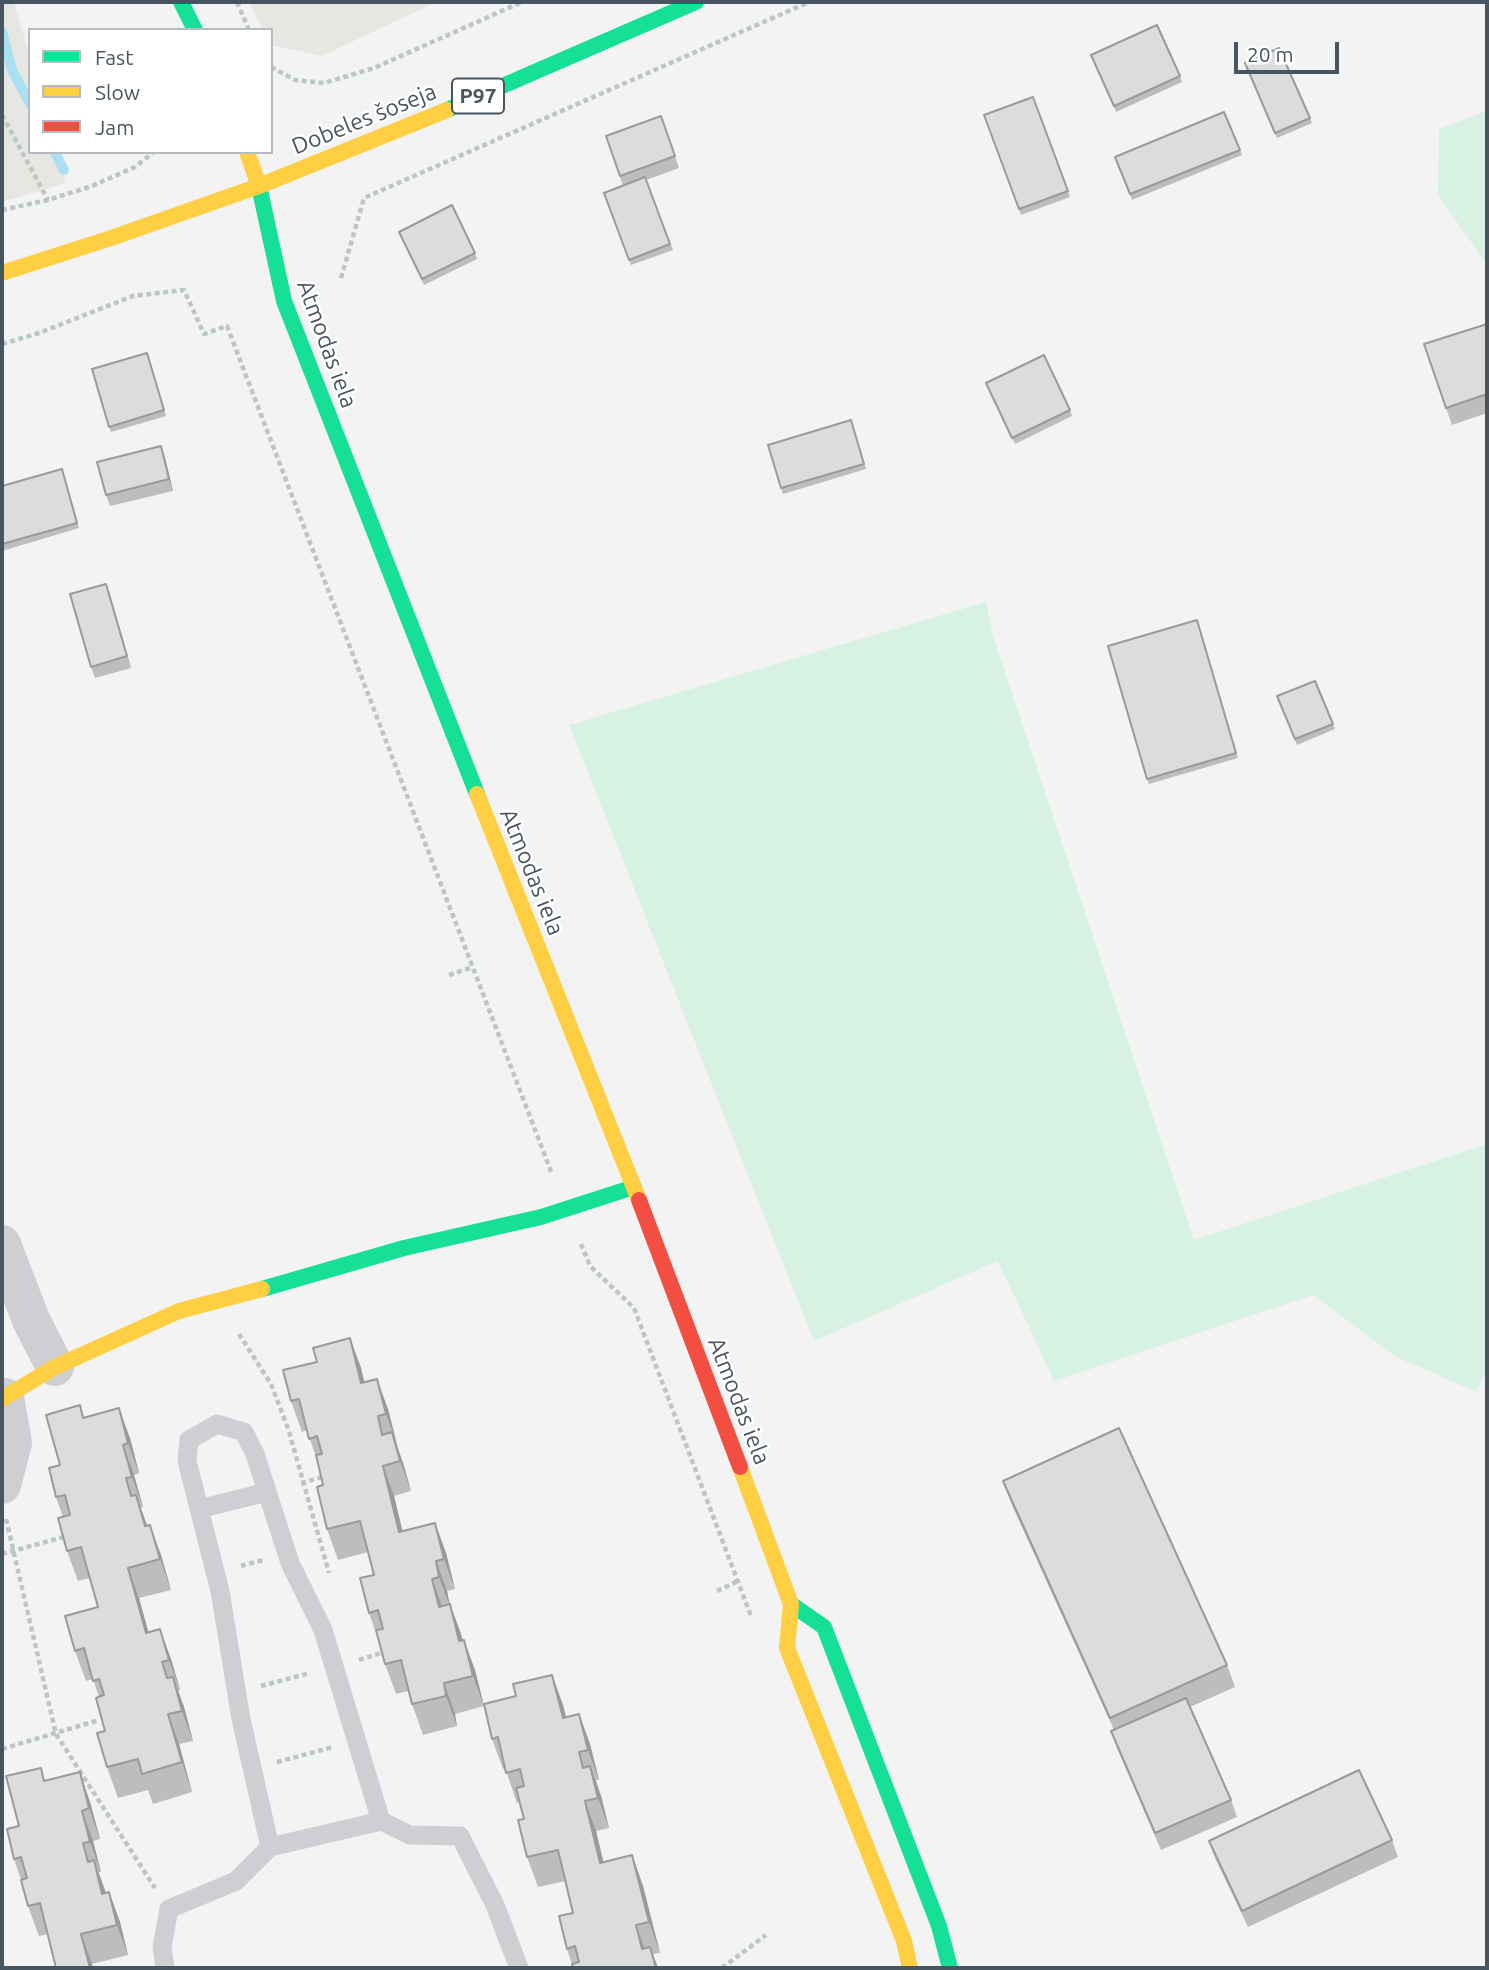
<!DOCTYPE html>
<meta charset="utf-8">
<style>
body{margin:0}
#map{position:relative;width:1489px;height:1970px;overflow:hidden;background:#f3f3f3;font-family:Ubuntu,sans-serif}
canvas{display:block}
.frame{position:absolute;inset:0;border:4px solid #495461;pointer-events:none}
.legend{position:absolute;left:28px;top:28px;width:245px;height:126px;box-sizing:border-box;background:#fff;border:2px solid #b6bbc0;margin:0;padding:9px 12px;list-style:none;font-size:21px;color:#495461}
.legend li{display:flex;align-items:center;gap:14px;height:35px}
.legend b{width:35px;border:2px solid #b6bbc0}
.scale{position:absolute;left:1234px;top:42px;width:105px;height:32px;box-sizing:border-box;border:4px solid #495461;border-top:0;padding-left:9px;font-size:21px;line-height:24px;white-space:nowrap;color:#495461;-webkit-text-stroke:5px #fff;paint-order:stroke}
</style>
<div id="map">
<canvas width="1489" height="1970"></canvas>
<div class="frame"></div>
<ul class="legend">
<li><b style="height:9px;background:#16e098"></b>Fast</li>
<li><b style="height:9px;background:#ffcf43"></b>Slow</li>
<li><b style="height:9px;background:#f24e42"></b>Jam</li>
</ul>
<div class="scale">20 m</div>
</div>
<script>
const c = document.querySelector('canvas').getContext('2d');
c.lineJoin = 'round';
function fillPath(path, color) { c.fillStyle = color; c.fill(path, 'evenodd'); }
const shape = rows => new Path2D(rows.map(r => 'M' + r).join(''));
function trace(path, color, width, dash) { c.strokeStyle = color; c.lineWidth = width; c.lineCap = dash ? 'butt' : 'round'; c.setLineDash(dash || []); c.stroke(path); }
function write(font, color, halo, rows, align = 'center') {
  c.font = font + ' Ubuntu,sans-serif'; c.lineWidth = 5; c.setLineDash([]); c.textBaseline = 'middle'; c.strokeStyle = halo; c.fillStyle = color; for (const [text, x, y, turn = 0] of rows) {
    c.save(); c.translate(x, y); c.rotate((+turn || 0) * Math.PI / 180); c.textAlign = isNaN(turn) ? turn : align; if (halo) c.strokeText(text, 0, 0); c.fillText(text, 0, 0); c.restore();
  }
}
fillPath(shape([
 [2,2,14,2,30,57,30,152,57,152,66,183,2,202],
 [249,2,436,2,322,56,271,45,271,30,263,30]
]), '#e6e6e2');
fillPath(shape([
 [1487,111,1487,264,1438,196,1439,129],
 [986,602,993,636,1194,1240,1487,1144,1487,1368,1477,1392,1396,1357,1313,1295,1054,1381,998,1261,814,1341,569,725]
]), '#d7f2e3');
trace(shape([
 [2,32,12,70,30,104],
 [55,152,64,170]
]), '#abdff2', 10);
trace(shape([
 [237,2,249,30],
 [271,67,295,80,324,83,374,68,522,2],
 [2,115,48,200],
 [2,210,48,200,92,186,135,167,154,152],
 [341,278,364,198,809,2],
 [2,344,39,333,133,296,184,290,204,334,227,326,552,1174],
 [449,975,473,967],
 [581,1244,590,1266,634,1308,751,1616],
 [239,1334,271,1384,288,1428,329,1573],
 [301,1483,326,1476],
 [6,1519,56,1734,155,1888],
 [2,1554,64,1537],
 [241,1566,263,1560],
 [717,1591,738,1581],
 [359,1660,387,1651],
 [261,1686,310,1673],
 [2,1749,99,1720],
 [277,1762,333,1747],
 [722,1968,766,1935]
]), '#bac7c3', 4.5, [5, 3.5]);
trace(shape([
 [199,1509,267,1492],
 [270,1847,381,1821],
 [165,1968,162,1947,169,1909,236,1881,270,1847,241,1719,220,1591,187,1461,189,1440,217,1424,244,1432,255,1454,290,1563,323,1630,381,1821,410,1835,460,1836,495,1905,519,1968]
]), '#cdcfd2', 19);
trace(shape([
 [2,1244,31,1320,55,1367],
 [2,1485,13,1443,5,1397]
]), '#cdcfd2', 38);
trace(shape([
 [181,2,195,30],
 [447,110,696,2],
 [259,186,284,301,477,794],
 [262,1289,404,1248,541,1217,634,1187],
 [791,1604,824,1627,939,1926,950,1968]
]), '#16e098', 16);
trace(shape([
 [247,152,259,186],
 [2,273,111,238,259,186,447,110],
 [477,794,639,1200],
 [2,1399,55,1367,179,1311,262,1289],
 [740,1467,791,1604,787,1648,904,1941,910,1968]
]), '#ffcf43', 16);
trace(shape([
 [639,1200,740,1467]
]), '#f24e42', 16);
fillPath(shape([
 [1093,61,1180,76,1182,82,1116,112],
 [1247,69,1310,118,1312,123,1277,138],
 [1033,97,1070,197,1021,215,984,115],
 [1224,112,1242,155,1132,200,1115,157],
 [661,116,679,168,646,180,673,250,631,265,604,193,623,186,606,136],
 [399,232,475,253,477,259,424,285],
 [1487,324,1487,413,1452,425,1446,408],
 [147,353,166,416,111,432,92,369],
 [986,383,1070,410,1072,416,1015,444],
 [851,420,866,469,783,494,768,445],
 [165,458,173,491,110,506,106,495],
 [62,469,79,528,2,551,2,486],
 [106,584,131,668,95,678,91,667],
 [1199,626,1238,758,1149,784,1147,779],
 [1315,681,1335,729,1297,745,1277,696],
 [350,1338,361,1368,364,1382,388,1409,397,1445,403,1463,411,1491,394,1496,402,1531,435,1523,446,1553,455,1589,447,1591,450,1604,463,1640,475,1670,484,1706,455,1714,457,1726,423,1735,412,1704,408,1691,396,1694,385,1664,379,1642,369,1613,374,1575,368,1552,338,1560,327,1529,323,1485,317,1460,307,1430,302,1432,291,1401,317,1362],
 [80,1405,84,1417,130,1438,139,1473,134,1475,143,1507,140,1508,147,1526,161,1555,171,1590,139,1598,148,1632,171,1659,180,1690,178,1691,184,1707,193,1741,179,1744,192,1792,153,1804,148,1790,118,1798,107,1767,105,1731,99,1697,93,1679,86,1681,75,1651,98,1607,90,1578,78,1581,67,1551,63,1517,56,1497,60,1465],
 [1003,1481,1227,1665,1235,1687,1190,1707,1231,1800,1237,1817,1161,1850,1117,1748,1111,1731,1114,1730,1011,1503],
 [552,1675,563,1705,566,1717,579,1714,590,1744,599,1780,596,1780,601,1796,609,1828,596,1831,603,1862,632,1855,643,1886,660,1953,653,1954,658,1968,573,1968,567,1949,573,1913,565,1881,538,1887,527,1857,524,1819,520,1802,517,1803,505,1768,503,1769,492,1739],
 [46,1781,90,1802,100,1839,93,1841,101,1872,98,1872,105,1893,109,1892,120,1922,128,1955,92,1964,93,1968,56,1968,48,1934,39,1936,28,1906,21,1880,14,1859],
 [1392,1840,1398,1857,1248,1927,1215,1858,1209,1841]
]), '#bdbdbe');
fillPath(shape([
 [161,446,165,458,173,491,169,479],
 [106,584,110,595,131,668,127,656],
 [350,1338,361,1368,372,1413,361,1383],
 [377,1379,388,1409,397,1444,386,1414],
 [119,1408,130,1438,139,1473,128,1443],
 [392,1432,403,1463,411,1491,400,1461],
 [123,1445,134,1475,143,1507,132,1477],
 [383,1466,394,1496,410,1562,399,1532],
 [136,1495,147,1525,145,1526],
 [435,1523,446,1553,455,1589,444,1559],
 [150,1525,161,1555,171,1590,160,1559],
 [436,1561,447,1591,450,1607,439,1577],
 [128,1568,139,1598,157,1663,146,1633],
 [432,1579,443,1609,439,1607],
 [450,1604,461,1634,470,1671,459,1641],
 [160,1629,171,1659,180,1690,169,1660],
 [464,1640,475,1670,484,1706,473,1676],
 [552,1675,563,1705,574,1749,563,1718],
 [173,1677,184,1707,193,1741,182,1711],
 [444,1683,455,1714,457,1726,446,1696],
 [168,1714,179,1744,192,1792,182,1762],
 [579,1714,590,1744,599,1780,588,1750],
 [590,1766,601,1796,609,1828,598,1798],
 [80,1772,90,1802,100,1839,89,1808],
 [585,1801,596,1831,611,1893,600,1863],
 [82,1811,93,1841,101,1872,90,1842],
 [632,1855,643,1886,660,1953,649,1922],
 [94,1860,105,1890,113,1924,102,1894],
 [109,1892,120,1922,128,1955,117,1925],
 [636,1925,647,1955,642,1949],
 [81,1934,92,1964,93,1968,90,1968],
 [650,1947,658,1968,656,1968]
]), '#9a9a9b');
const building = shape([
 [1157,25,1180,76,1114,106,1091,55,1157,25],
 [1279,48,1310,118,1275,133,1245,63,1279,48],
 [1033,97,1068,191,1019,209,984,115,1033,97],
 [1224,112,1240,150,1130,194,1115,157,1224,112],
 [661,116,675,156,620,176,606,136,661,116],
 [645,177,670,244,629,260,604,193,645,177],
 [452,205,475,253,422,279,399,232,452,205],
 [1487,324,1487,394,1446,408,1424,344,1487,324],
 [147,353,164,410,109,427,92,369,147,353],
 [1044,355,1070,410,1012,438,986,383,1044,355],
 [851,420,864,464,781,488,768,445,851,420],
 [161,446,169,479,106,495,97,462,161,446],
 [62,469,77,523,2,544,2,486,62,469],
 [106,584,127,656,91,667,70,594,106,584],
 [1197,620,1236,753,1147,779,1108,646,1197,620],
 [1315,681,1333,724,1295,739,1277,696,1315,681],
 [350,1338,361,1383,377,1379,386,1414,378,1416,382,1435,392,1432,400,1461,383,1466,399,1532,435,1523,444,1559,436,1561,439,1577,432,1579,439,1607,450,1604,459,1641,464,1640,473,1676,444,1683,446,1696,412,1704,401,1660,385,1664,376,1630,383,1629,378,1610,369,1613,360,1578,374,1575,360,1521,327,1529,317,1487,323,1485,316,1455,322,1454,317,1436,309,1439,299,1399,291,1401,283,1370,317,1362,313,1348,350,1338],
 [80,1405,83,1418,119,1408,128,1443,123,1445,132,1477,126,1478,131,1496,136,1495,145,1526,150,1525,160,1559,128,1568,146,1633,160,1629,169,1660,162,1662,167,1678,173,1677,182,1711,168,1714,182,1762,142,1774,138,1759,107,1767,97,1733,105,1731,96,1698,104,1695,99,1679,93,1681,84,1648,75,1651,65,1616,98,1607,81,1547,67,1551,58,1518,70,1515,65,1495,56,1497,49,1468,60,1465,46,1415,80,1405],
 [1119,1428,1227,1665,1110,1718,1003,1481,1119,1428],
 [552,1675,563,1718,579,1714,588,1750,579,1752,583,1768,590,1766,598,1798,585,1801,600,1863,632,1855,649,1922,636,1925,642,1949,650,1947,656,1968,573,1968,572,1964,579,1962,575,1946,567,1949,559,1916,573,1913,558,1850,527,1857,518,1820,524,1819,516,1788,524,1786,520,1769,506,1773,498,1737,492,1739,484,1704,516,1696,513,1684,552,1675],
 [1186,1698,1231,1800,1155,1833,1111,1731,1186,1698],
 [41,1768,44,1781,80,1772,89,1808,82,1811,90,1842,83,1843,88,1862,94,1860,102,1894,109,1892,117,1925,81,1934,90,1968,56,1968,40,1903,28,1906,21,1880,27,1878,21,1857,14,1859,7,1829,19,1826,6,1776,41,1768],
 [1359,1770,1392,1840,1242,1911,1209,1841,1359,1770]
]);
fillPath(building, '#dcdcdd');
trace(building, '#9a9a9b', 2);
for (const [x, y, w] of [
 [478,96,52]
]) { const box = new Path2D(); box.roundRect(x - w / 2, y - 17.5, w, 35, 5); c.fillStyle = '#fff'; c.fill(box); trace(box, '#495461', 2); }
write('bold 21px', '#495461', null, [
 ["P97",478,96]
]);
write('23px', '#495461', '#fff', [
 ["Dobeles šoseja",364,119,-22],
 ["Atmodas iela",327,344,70],
 ["Atmodas iela",532,872,68],
 ["Atmodas iela",739,1401,69]
]);
</script>
